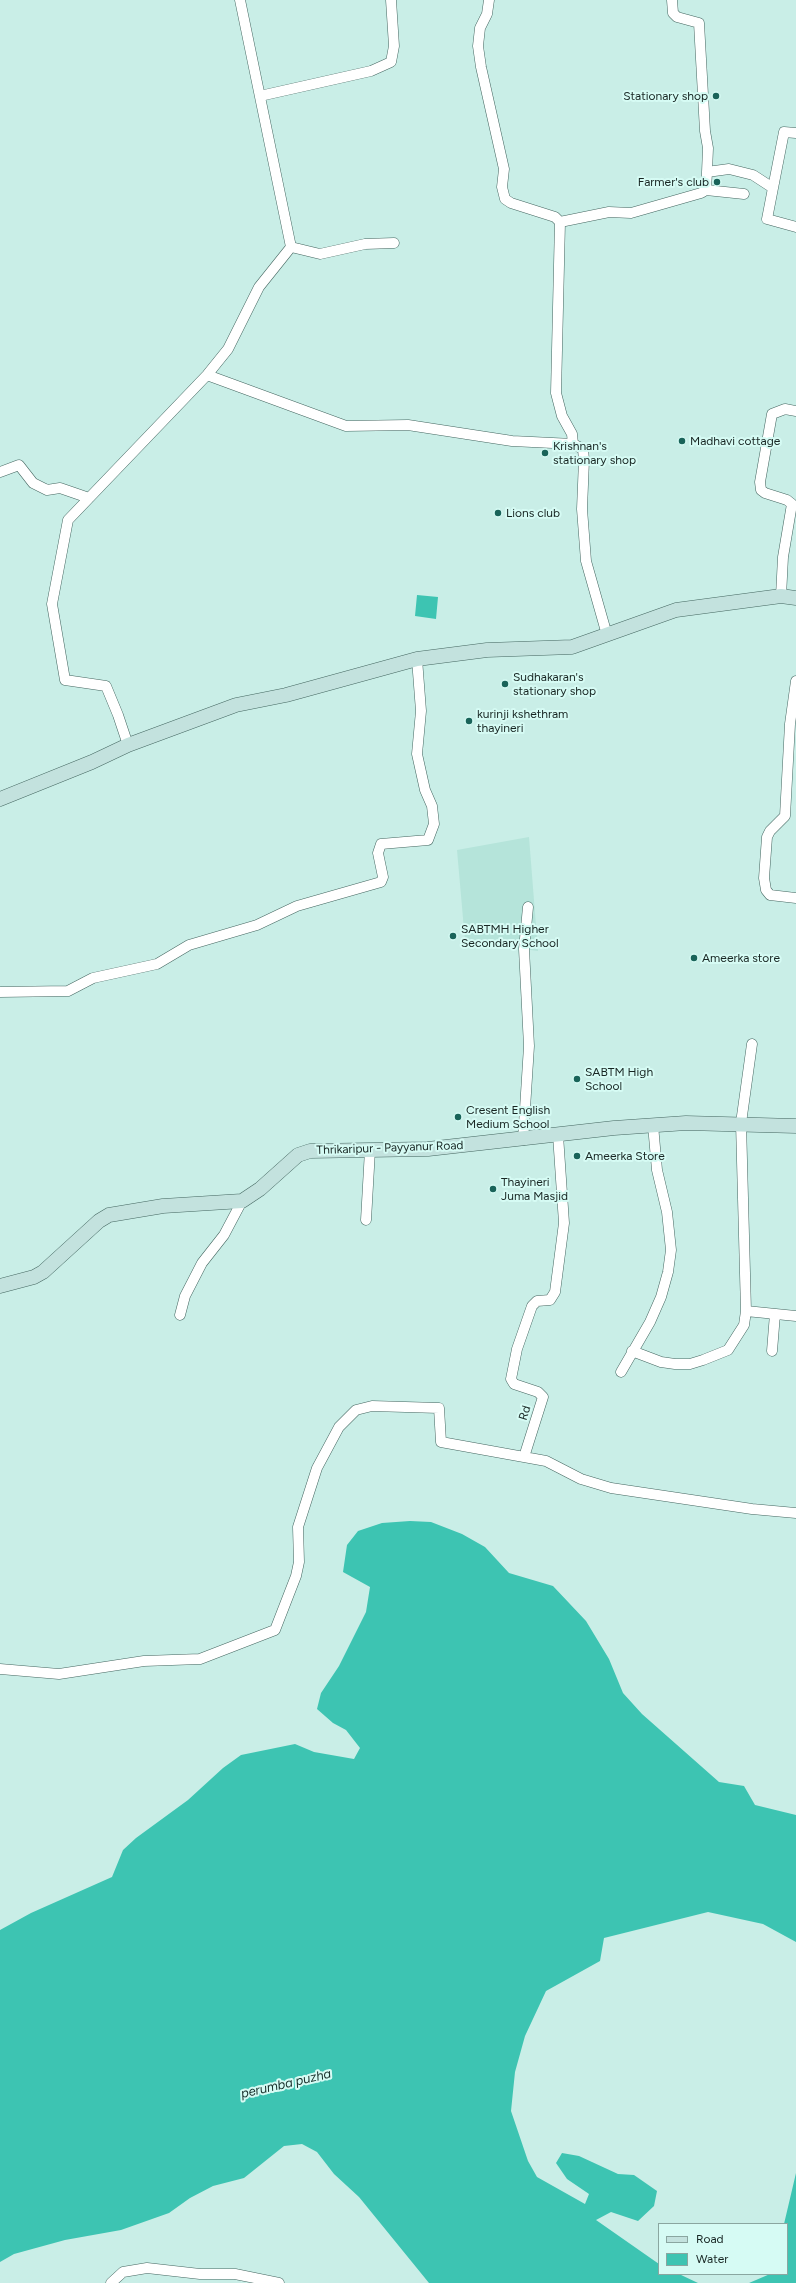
<!DOCTYPE html>
<style>
body{margin:0}
#map{position:relative;width:796px;height:2283px;overflow:hidden;background:#c9eee7;font-family:Figtree,sans-serif}
canvas{display:block}
.legend{position:absolute;left:658px;top:2223px;width:130px;height:52px;box-sizing:border-box;background:#d6fbf4;border:1px solid #8aa6a0;margin:0;padding:5px 7px;list-style:none;font-size:12px;color:#182623}
.legend li{display:flex;align-items:center;gap:8px;height:20px}
.legend b{width:20px;border:1px solid #8aa6a0}
</style>
<div id="map">
<canvas width="796" height="2283"></canvas>
<ul class="legend">
<li><b style="height:5px;background:#c3e2de"></b>Road</li>
<li><b style="height:11px;background:#3dc4b2"></b>Water</li>
</ul>
</div>
<script>
const c = document.querySelector('canvas').getContext('2d');
c.lineJoin = 'round';
function fillPath(path, color) { c.fillStyle = color; c.fill(path, 'evenodd'); }
const shape = rows => new Path2D(rows.map(r => 'M' + r).join(''));
function trace(path, color, width, dash) { c.strokeStyle = color; c.lineWidth = width; c.lineCap = dash ? 'butt' : 'round'; c.setLineDash(dash || []); c.stroke(path); }
function write(font, color, halo, rows, align = 'center') {
  c.font = font + ' Figtree,sans-serif'; c.lineWidth = 4; c.setLineDash([]); c.textBaseline = 'middle'; c.strokeStyle = halo; c.fillStyle = color; for (const [text, x, y, turn = 0] of rows) {
    c.save(); c.translate(x, y); c.rotate((+turn || 0) * Math.PI / 180); c.textAlign = isNaN(turn) ? turn : align; if (halo) c.strokeText(text, 0, 0); c.fillText(text, 0, 0); c.restore();
  }
}
fillPath(shape([
 [529,837,538,951,465,941,457,850]
]), '#b5e4da');
fillPath(shape([
 [417,595,438,597,436,619,415,616],
 [410,1521,431,1522,462,1534,485,1547,509,1573,553,1586,586,1621,609,1659,623,1693,642,1714,719,1782,744,1786,755,1805,796,1815,796,1942,763,1924,708,1912,604,1938,600,1961,546,1991,525,2036,515,2072,511,2111,528,2161,537,2177,585,2204,589,2194,567,2179,556,2163,562,2153,579,2156,618,2174,634,2175,657,2191,654,2206,638,2221,611,2212,596,2220,659,2264,659,2274,679,2274,698,2283,429,2283,359,2197,334,2174,317,2152,302,2144,284,2146,244,2178,213,2186,190,2198,169,2213,121,2230,65,2240,14,2254,0,2262,0,1930,31,1913,112,1877,123,1850,136,1838,188,1800,223,1768,241,1755,295,1744,314,1752,354,1759,360,1748,346,1730,333,1723,317,1709,321,1693,339,1666,366,1612,370,1587,343,1572,347,1545,358,1531,382,1523],
 [796,2173,796,2283,749,2283,770,2274,787,2274,787,2224,784,2224]
]), '#3dc4b2');
const minor = shape([
 [489,0,487,14,480,28,478,46,481,67,504,169,502,187,505,199,511,203,555,217,560,222,556,393,562,416,572,434,573,444,583,449,584,460,582,509,586,561,607,635],
 [672,0,673,13,677,17,699,23,705,131,708,148,707,172,729,169,753,175,773,188,767,219,796,227],
 [260,96,371,71,391,62,394,46,391,0],
 [773,188,784,132,796,133],
 [706,190,744,194],
 [560,222,609,212,631,213,701,193,706,190,707,172],
 [291,247,320,254,365,244,394,243],
 [207,375,346,426,408,425,512,441,573,444],
 [0,472,19,465,33,483,47,490,60,488,89,498],
 [781,596,783,557,792,504,787,500,765,493,761,490,760,482,772,414,785,409,796,411],
 [796,681,790,724,785,816,770,831,767,837,764,878,766,890,770,895,796,898],
 [128,745,118,715,106,686,65,680,52,604,68,520,207,375,228,349,259,287,291,247,240,0],
 [0,992,68,991,93,978,157,964,189,945,257,925,297,906,381,882,383,877,378,853,381,844,428,840,434,824,432,806,425,790,417,754,421,711,417,659],
 [752,1044,741,1123,746,1311,796,1316],
 [558,1135,564,1223,555,1292,550,1300,537,1301,532,1306,517,1349,511,1379,514,1384,538,1392,543,1397,524,1457,546,1461,581,1479,611,1488,752,1509,796,1513],
 [523,1140,529,1046,524,949,528,907],
 [366,1220,370,1150],
 [180,1315,185,1296,202,1263,224,1235,242,1201],
 [632,1351,661,1362,675,1364,690,1364,703,1360,728,1350,744,1325,746,1311],
 [772,1351,775,1314],
 [621,1372,650,1322,661,1297,668,1272,671,1250,667,1212,657,1170,653,1125],
 [0,1669,59,1674,144,1661,200,1659,275,1630,296,1576,299,1562,298,1527,317,1468,339,1427,356,1410,372,1406,439,1408,441,1442,524,1457],
 [111,2283,123,2272,147,2268,200,2274,235,2274,279,2283]
]);
const secondary = shape([
 [0,799,92,762,128,745,236,705,286,695,417,659,487,650,572,647,676,610,781,596,796,598],
 [0,1286,34,1277,43,1272,99,1221,109,1215,163,1206,242,1201,260,1189,298,1155,310,1151,428,1149,614,1128,686,1123,796,1126]
]);
trace(minor, '#446660', 11);
trace(secondary, '#446660', 15);
trace(minor, '#fff', 10);
trace(secondary, '#c3e2de', 14);
for (const [x, y, r, color] of [
 [716,96,4,"#196359"],
 [717,182,4,"#196359"],
 [682,441,4,"#196359"],
 [545,453,4,"#196359"],
 [498,513,4,"#196359"],
 [505,684,4,"#196359"],
 [469,721,4,"#196359"],
 [453,936,4,"#196359"],
 [694,958,4,"#196359"],
 [577,1079,4,"#196359"],
 [458,1117,4,"#196359"],
 [577,1156,4,"#196359"],
 [493,1189,4,"#196359"]
]) { const dot = new Path2D(); dot.arc(x, y, r, 0, 2 * Math.PI); c.fillStyle = color; c.fill(dot); trace(dot, '#d6fbf4', 1.5); }
write('12px', '#182623', '#d6fbf4', [
 ["Stationary shop",708,96,"right"],
 ["Farmer's club",709,182,"right"],
 ["Madhavi cottage",690,441],
 ["Krishnan's",553,446],
 ["stationary shop",553,460],
 ["Lions club",506,513],
 ["Sudhakaran's",513,677],
 ["stationary shop",513,691],
 ["kurinji kshethram",477,714],
 ["thayineri",477,728],
 ["SABTMH Higher",461,929],
 ["Secondary School",461,943],
 ["Ameerka store",702,958],
 ["SABTM High",585,1072],
 ["School",585,1086],
 ["Cresent English",466,1110],
 ["Medium School",466,1124],
 ["Ameerka Store",585,1156],
 ["Thayineri",501,1182],
 ["Juma Masjid",501,1196]
], 'left');
write('12px', '#182623', '#d6fbf4', [
 ["Thrikaripur - Payyanur Road",390,1148,-2],
 ["Rd",525,1413,-73]
]);
write('italic 13px', '#182e2a', '#d6fbf4', [
 ["perumba puzha",286,2084,-13]
]);
</script>
